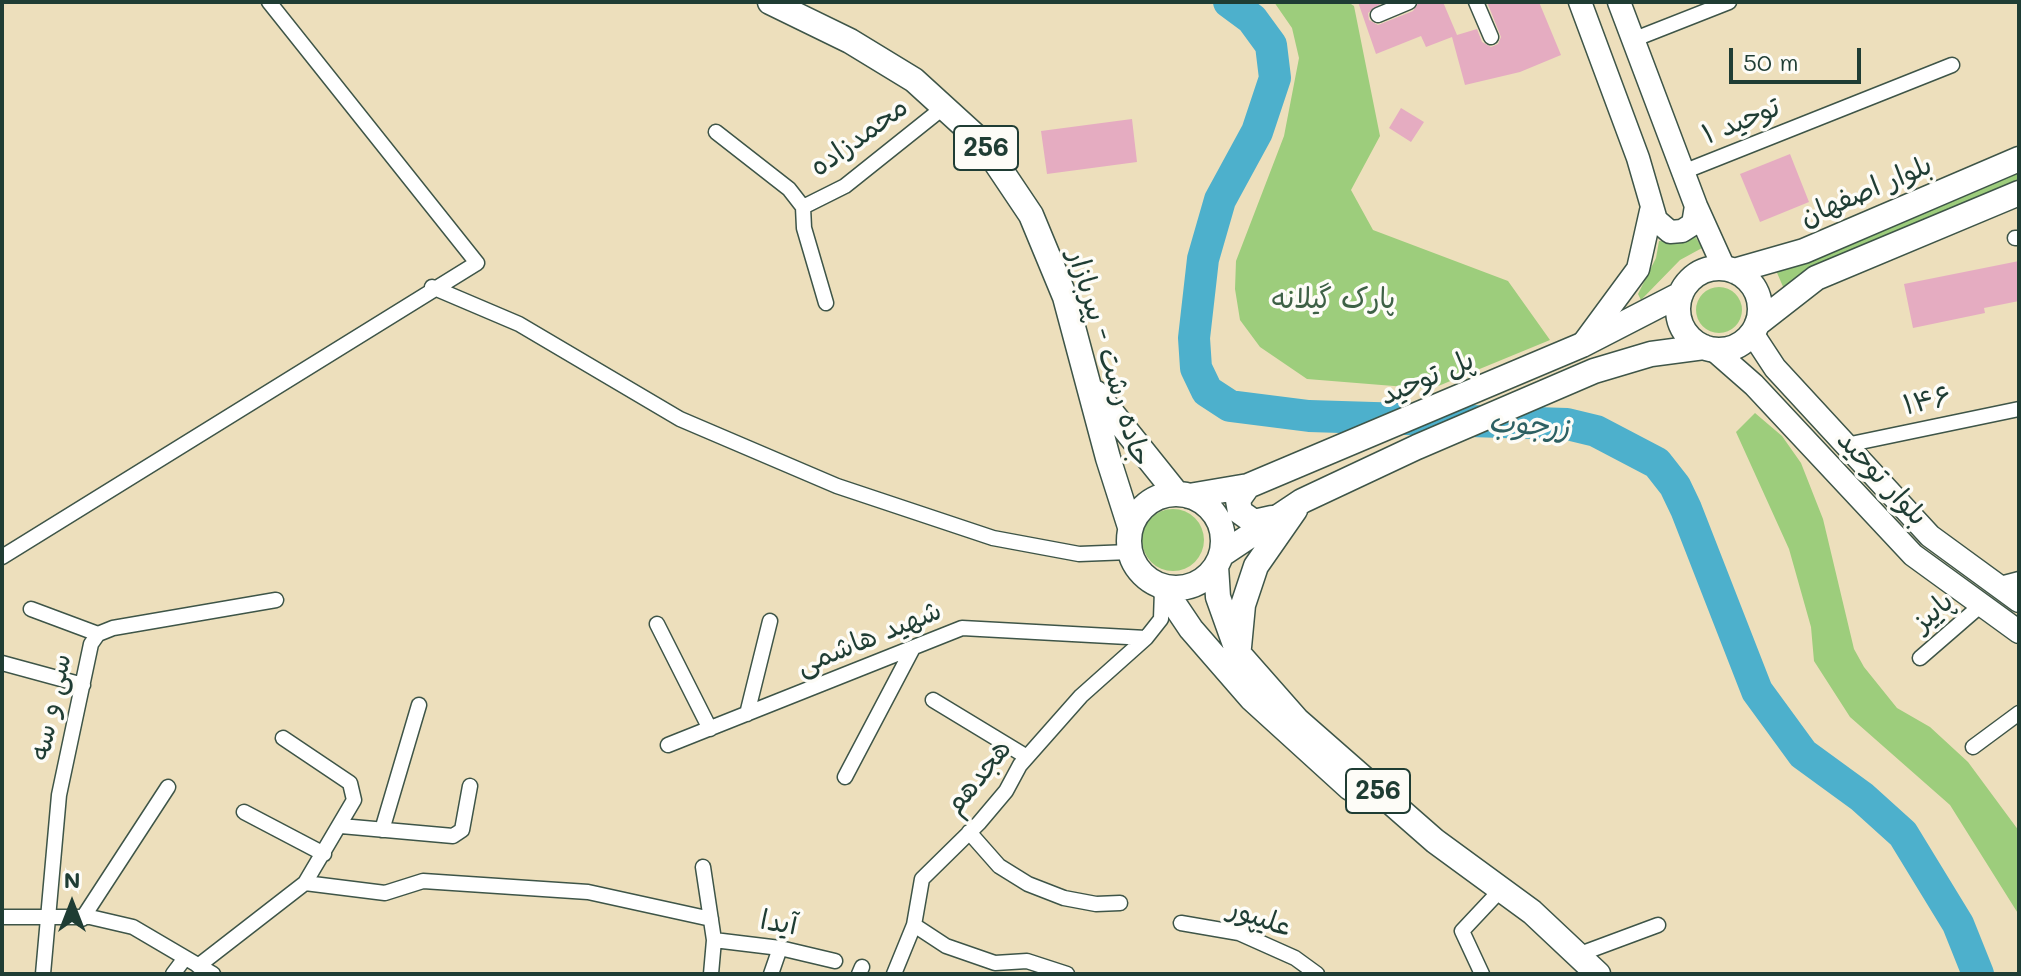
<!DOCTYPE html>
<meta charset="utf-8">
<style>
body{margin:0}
#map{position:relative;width:2021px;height:976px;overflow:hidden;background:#eddfbc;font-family:Mali,sans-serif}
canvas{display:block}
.frame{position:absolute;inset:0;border:4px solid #1f3d34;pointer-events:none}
.north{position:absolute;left:32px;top:864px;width:80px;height:80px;-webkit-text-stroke:6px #fdfcf7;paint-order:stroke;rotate:0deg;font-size:22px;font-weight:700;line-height:32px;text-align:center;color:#1f3d34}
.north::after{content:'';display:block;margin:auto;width:28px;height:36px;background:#1f3d34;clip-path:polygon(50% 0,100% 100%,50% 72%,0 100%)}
.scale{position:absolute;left:1729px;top:48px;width:132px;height:36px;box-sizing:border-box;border:4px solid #1f3d34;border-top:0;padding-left:10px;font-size:24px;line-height:28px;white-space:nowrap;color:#1f3d34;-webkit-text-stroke:6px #fdfcf7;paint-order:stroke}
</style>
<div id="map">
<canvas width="2021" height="976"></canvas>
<div class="frame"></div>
<div class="north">N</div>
<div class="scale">50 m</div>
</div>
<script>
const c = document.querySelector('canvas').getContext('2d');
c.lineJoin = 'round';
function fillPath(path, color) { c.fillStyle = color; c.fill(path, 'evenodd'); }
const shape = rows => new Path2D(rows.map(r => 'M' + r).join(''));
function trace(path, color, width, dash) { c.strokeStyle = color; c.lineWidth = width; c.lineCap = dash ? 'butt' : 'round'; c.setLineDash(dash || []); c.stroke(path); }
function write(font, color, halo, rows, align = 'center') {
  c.font = font + ' Mali,"Playpen Sans Arabic",sans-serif'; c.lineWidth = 7; c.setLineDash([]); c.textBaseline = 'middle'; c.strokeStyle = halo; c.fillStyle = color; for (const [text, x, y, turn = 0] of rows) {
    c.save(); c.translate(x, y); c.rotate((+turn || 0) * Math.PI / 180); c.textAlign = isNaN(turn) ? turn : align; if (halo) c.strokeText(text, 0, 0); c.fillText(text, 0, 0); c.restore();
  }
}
fillPath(shape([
 [1274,2,1348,2,1354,6,1380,136,1351,190,1373,230,1508,281,1550,340,1431,389,1307,379,1260,347,1240,320,1235,289,1236,261,1284,136,1299,58,1292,28],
 [2019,164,2019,189,1784,289,1775,268],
 [1695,236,1702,248,1680,260,1641,300,1638,294,1656,258,1659,241,1679,242],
 '1696 310a23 23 0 1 1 46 0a23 23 0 1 1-46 0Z',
 [1755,413,1782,436,1801,463,1823,519,1854,649,1864,667,1897,708,1930,727,1968,762,2019,831,2019,915,1950,805,1850,717,1814,661,1811,627,1789,549,1736,432],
 '1142 540a31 31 0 1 1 62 0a31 31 0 1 1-62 0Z'
]), '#9dcd7c');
trace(shape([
 [1229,2,1252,19,1271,45,1275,78,1257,132,1220,200,1203,259,1194,338,1196,368,1207,391,1230,406,1309,416,1567,424,1596,431,1657,463,1675,486,1686,509,1757,691,1803,754,1862,797,1903,834,1958,924,1978,974]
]), '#4db0cc', 32);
fillPath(shape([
 [1358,2,1383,2,1368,13,1369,20,1378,25,1413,11,1419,2,1443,2,1457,35,1477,29,1482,42,1491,47,1498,44,1501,37,1487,2,1539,2,1561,55,1520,72,1465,85,1452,37,1426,47,1421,36,1376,54],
 [1401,108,1424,122,1411,142,1389,128],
 [1132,119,1137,162,1047,174,1041,131],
 [1790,154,1809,202,1760,222,1740,174],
 [2019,261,2019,301,1984,308,1985,313,1913,328,1904,284]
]), '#e5acc1');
const minor = shape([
 [1476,2,1491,37],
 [1378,15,1409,2],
 [1635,39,1729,2],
 [716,132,789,189,803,207,804,228,826,303],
 [1683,172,1952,65],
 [803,207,845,186,944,107],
 [2015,238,2019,238],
 [432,287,519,324,680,419,837,486,993,538,1079,554,1130,552],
 [1846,445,2019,409],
 [2,557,477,263,269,2],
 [1996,585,2019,579],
 [31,609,98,634],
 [657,624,710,729],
 [1920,658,1980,606],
 [2,663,83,685],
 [933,700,1027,757],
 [747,714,770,621],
 [668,745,962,628,1146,638],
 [1973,747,2019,713],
 [845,777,913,648],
 [244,812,324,854],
 [341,826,453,836,462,830,470,786],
 [382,830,419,705],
 [969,832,999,866,1028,884,1064,898,1096,904,1120,903],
 [703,867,714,940,711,974],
 [305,883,385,893,423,881,588,892,711,919],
 [2,917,90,917,133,927,213,974],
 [82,919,168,787],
 [1181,923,1239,933,1295,958,1317,974],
 [914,925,946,946,995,963,1027,961,1067,974],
 [714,940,780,948,835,961],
 [1580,954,1658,925],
 [198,966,305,883,354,800,350,783,283,738],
 [43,974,59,795,91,644,98,634,113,628,276,600],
 [173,974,185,958],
 [771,974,780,948],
 [859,974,862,967],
 [894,974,914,925,922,879,979,823,1006,791,1020,765,1081,696,1146,638,1161,619,1162,590],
 [1482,974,1462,931,1493,898]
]);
const secondary = shape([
 [1580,2,1638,158,1656,220,1670,232,1682,231,1693,224,1696,206],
 [1619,2,1696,206,1724,268],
 [1752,333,1775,368,1930,536,2019,601],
 [1582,345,1638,269,1651,211],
 [1714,350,1754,385,1913,555,2019,632]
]);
const primary = shape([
 [770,2,850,41,914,80,982,142,1031,215,1065,297,1108,458,1130,527],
 '1678 309a41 41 0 1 1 82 0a41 41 0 1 1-82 0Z',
 [1734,271,1804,251,2019,159],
 [1757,324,1816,278,2019,193],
 [1096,393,1177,494],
 [1248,486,1238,500,1240,512,1254,522,1272,518],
 '1129 541a47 47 0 1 1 94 0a47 47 0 1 1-94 0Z',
 [1189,496,1248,486,1582,345,1681,294],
 [1221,555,1302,501,1417,447,1594,371,1651,354,1704,347],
 [1216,566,1218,597,1238,653,1297,720,1435,841,1532,912,1598,974],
 [1162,586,1191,629,1251,698,1350,788],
 [1239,647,1243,605,1256,566,1295,510]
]);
trace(minor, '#3e5548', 17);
trace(secondary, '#3e5548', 25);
trace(primary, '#3e5548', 27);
trace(minor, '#fff', 14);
trace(secondary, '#fff', 22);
trace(primary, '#fff', 24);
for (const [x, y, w] of [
 [986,148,64],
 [1378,791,64]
]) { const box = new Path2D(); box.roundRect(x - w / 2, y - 22, w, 44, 6); c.fillStyle = '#fdfcf7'; c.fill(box); trace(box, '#1f3d34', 2); }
write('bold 26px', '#1f3d34', null, [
 ["256",986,148],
 ["256",1378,791]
]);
write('28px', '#1f3d34', '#fdfcf7', [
 ["توحید ۱",1741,121,-22],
 ["محمدزاده",859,137,-36],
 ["بلوار اصفهان",1866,191,-23],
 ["جاده رشت - پیربازار",1109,358,73],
 ["پل توحید",1427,378,-23],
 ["۱۴۶",1927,401,-12],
 ["بلوار توحید",1882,478,47],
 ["پاییز",1933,612,-41],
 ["شهید هاشمی",869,638,-22],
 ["سی و سه",51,707,-78],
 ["هجدهم",978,777,-51],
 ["علیپور",1260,918,19],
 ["آیدا",779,923,10]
]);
write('28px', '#3e6146', '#fdfcf7', [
 ["پارک گیلانه",1333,299]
]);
write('italic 30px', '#2d6062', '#fdfcf7', [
 ["زرجوب",1529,425,4]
]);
</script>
